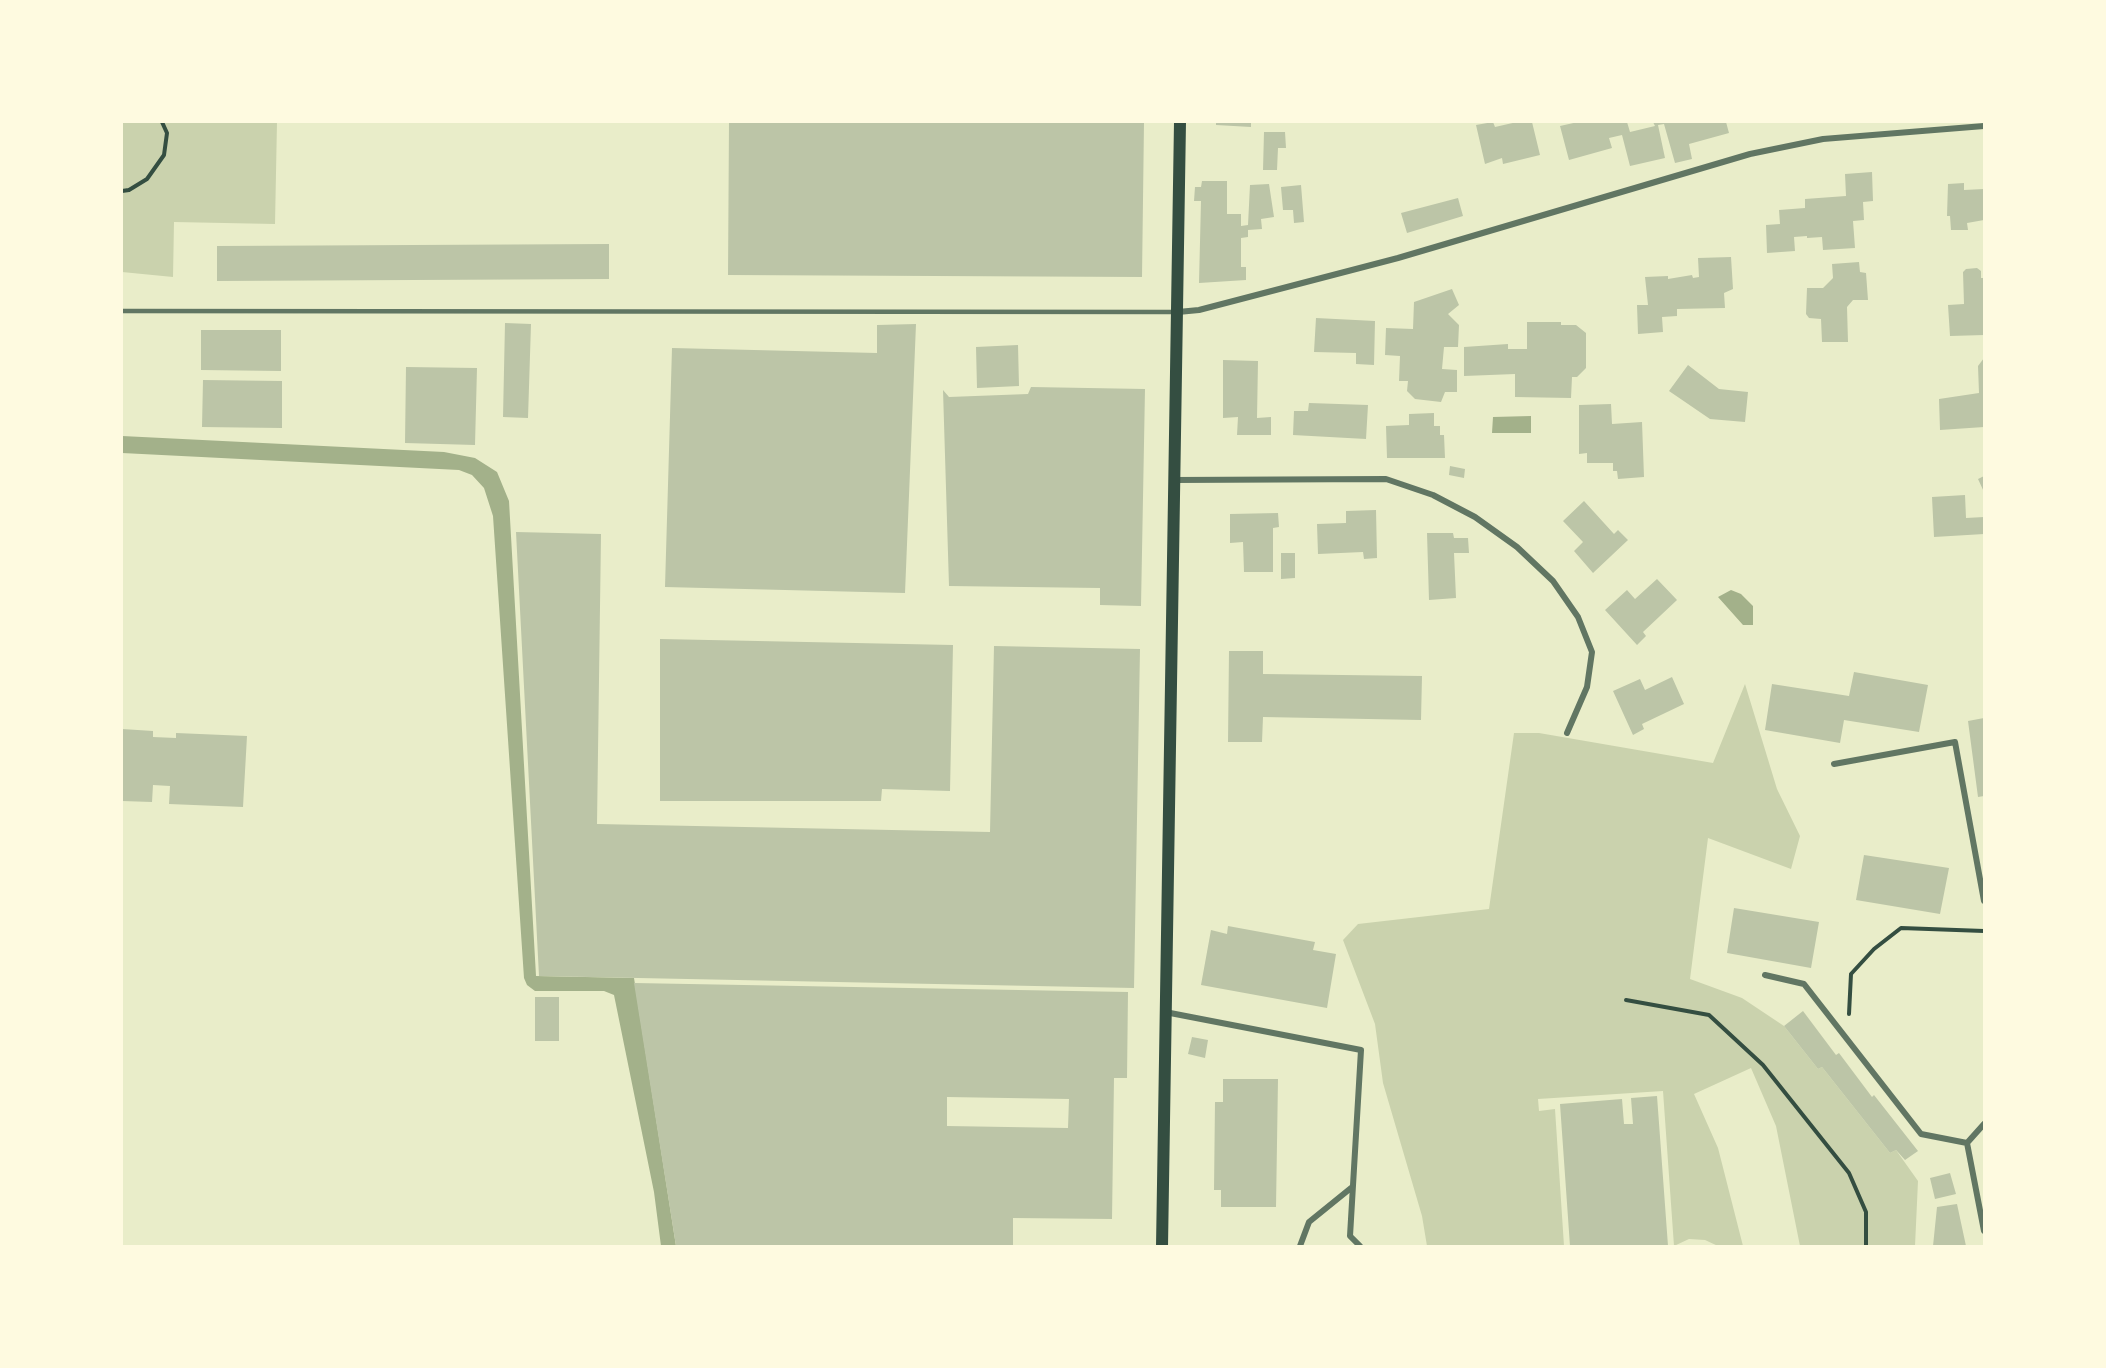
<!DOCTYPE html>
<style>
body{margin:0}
#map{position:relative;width:2106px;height:1368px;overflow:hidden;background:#e9edc9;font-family:"Libre Baskerville",serif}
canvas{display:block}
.frame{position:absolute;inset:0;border:123px solid #fefae0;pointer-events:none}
</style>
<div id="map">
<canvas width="2106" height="1368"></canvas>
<div class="frame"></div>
</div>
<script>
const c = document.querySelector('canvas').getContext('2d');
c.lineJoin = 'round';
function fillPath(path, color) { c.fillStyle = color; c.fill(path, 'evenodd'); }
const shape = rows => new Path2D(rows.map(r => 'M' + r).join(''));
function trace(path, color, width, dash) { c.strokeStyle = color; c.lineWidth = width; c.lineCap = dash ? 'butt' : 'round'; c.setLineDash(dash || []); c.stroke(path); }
fillPath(shape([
 [122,122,277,122,275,224,174,222,173,277,122,272],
 [1745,684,1777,789,1800,836,1791,869,1708,838,1690,979,1742,998,1784,1026,1818,1069,1822,1067,1890,1153,1896,1150,1918,1181,1915,1246,1800,1246,1776,1126,1751,1068,1694,1094,1718,1148,1743,1246,1718,1246,1705,1240,1689,1239,1674,1246,1663,1091,1538,1099,1539,1111,1555,1109,1564,1246,1427,1246,1422,1216,1383,1083,1375,1024,1343,940,1358,924,1489,909,1514,733,1539,733,1713,763]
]), '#cad2ad');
fillPath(shape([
 [1531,416,1531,433,1492,433,1493,417],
 [122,436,444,452,475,458,497,472,509,501,536,976,634,978,676,1246,661,1246,654,1192,614,995,604,991,535,991,527,985,524,978,493,516,484,488,472,475,459,470,122,453],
 [1731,590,1741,594,1753,606,1753,625,1743,625,1718,597]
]), '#a3b18a');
fillPath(shape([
 [729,122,1144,122,1142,277,728,275],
 [1216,122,1251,122,1251,127,1216,125],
 [1493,122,1495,127,1517,122,1532,122,1540,155,1503,164,1502,158,1485,164,1476,125],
 [1578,122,1627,122,1630,132,1655,126,1653,122,1726,122,1729,133,1689,144,1692,159,1675,163,1664,124,1658,125,1665,158,1630,166,1622,135,1609,138,1612,148,1569,160,1560,126],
 [1264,132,1285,132,1286,148,1278,148,1277,170,1263,170],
 [1872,172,1873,201,1863,202,1864,220,1853,221,1855,248,1823,250,1822,237,1807,238,1807,236,1794,237,1795,251,1767,253,1766,225,1780,224,1779,210,1805,208,1805,199,1846,196,1845,174],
 [1202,181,1227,181,1227,214,1241,214,1241,226,1248,225,1250,185,1269,184,1274,217,1261,219,1262,229,1248,230,1248,237,1241,238,1241,267,1246,267,1246,280,1199,283,1201,201,1194,201,1195,187,1201,187],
 [1964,183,1964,190,1984,189,1984,220,1967,223,1968,230,1951,230,1950,216,1947,216,1948,184],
 [1301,185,1304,222,1294,223,1293,210,1283,210,1281,187],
 [1458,198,1463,216,1407,233,1401,213],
 [609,244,609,279,217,281,217,246],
 [1731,257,1733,289,1724,293,1725,308,1677,309,1677,316,1662,317,1663,332,1638,334,1637,305,1648,305,1645,277,1668,276,1668,279,1692,275,1693,278,1699,277,1698,258],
 [1859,262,1860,272,1866,273,1868,300,1853,300,1847,307,1848,342,1822,342,1821,319,1809,318,1806,314,1807,288,1823,288,1833,278,1832,264],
 [1977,268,1981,271,1981,278,1984,278,1984,335,1950,336,1948,305,1964,304,1963,272,1966,269],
 [1452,289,1459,305,1448,314,1459,325,1458,347,1444,347,1442,369,1457,370,1457,392,1445,392,1441,402,1415,399,1407,391,1408,381,1399,381,1400,356,1385,355,1386,328,1413,329,1414,302],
 [1316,318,1375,321,1374,365,1356,364,1356,353,1314,352],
 [1527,322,1561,322,1561,325,1576,325,1586,333,1586,368,1577,377,1572,377,1571,398,1515,397,1515,374,1464,376,1464,347,1508,344,1508,349,1527,349],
 [505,323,531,324,528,418,503,417],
 [916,324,905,593,665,587,672,348,877,353,877,325],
 [201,330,281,330,281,371,201,370],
 [1018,345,1019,386,977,388,976,347],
 [1984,358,1984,427,1940,430,1939,399,1979,393,1978,366],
 [1223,360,1258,361,1257,418,1271,417,1271,435,1237,435,1238,417,1223,418],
 [1688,365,1719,389,1748,392,1745,422,1710,419,1669,391],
 [406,367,477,368,475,445,405,443],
 [203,380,282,381,282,428,202,427],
 [1031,387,1145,389,1141,606,1100,605,1100,588,949,586,943,390,949,397,1028,394],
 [1309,403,1368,405,1366,439,1293,435,1294,411,1308,411],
 [1611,404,1612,424,1642,422,1644,477,1618,479,1617,471,1613,471,1613,463,1587,463,1587,453,1579,454,1579,405],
 [1434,413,1434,426,1440,426,1440,435,1444,435,1445,458,1387,458,1386,426,1409,425,1409,414],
 [1450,466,1465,469,1464,478,1449,475],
 [1984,476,1984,492,1978,479],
 [1965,495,1966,518,1984,517,1984,534,1934,537,1932,497],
 [1584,501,1614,534,1618,530,1628,540,1593,573,1574,551,1583,542,1563,521],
 [1376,510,1377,558,1364,559,1363,552,1318,554,1317,524,1346,523,1346,511],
 [1278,513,1279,527,1273,528,1273,572,1244,572,1243,542,1230,543,1230,514],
 [516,532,601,534,597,824,990,832,994,646,1140,649,1134,988,539,976],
 [1427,533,1453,533,1454,538,1468,538,1469,553,1454,553,1456,598,1429,600],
 [1281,553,1295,553,1295,578,1281,579],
 [1657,579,1677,600,1643,632,1646,636,1637,645,1605,610,1627,590,1635,599],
 [660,639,953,645,950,791,882,789,881,801,660,801],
 [1229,651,1263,651,1263,674,1422,676,1421,720,1263,717,1262,742,1228,742],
 [1854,672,1928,685,1919,732,1844,720,1840,743,1765,730,1772,684,1849,696],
 [1672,677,1684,704,1642,724,1644,729,1633,735,1613,691,1640,679,1645,690],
 [1984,718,1984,796,1978,797,1968,721],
 [122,729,153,731,153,737,176,738,176,733,247,736,243,807,169,804,170,786,153,785,152,802,122,801],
 [1864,855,1949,868,1940,914,1856,900],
 [1734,908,1819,922,1811,968,1727,953],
 [1228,926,1315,942,1313,950,1336,954,1327,1008,1201,985,1211,930,1227,934],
 [634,983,1128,992,1127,1078,1114,1078,1112,1219,1013,1218,1013,1246,676,1246],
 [947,1097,1069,1099,1068,1128,947,1126],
 [535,997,559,997,559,1041,535,1041],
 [1803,1011,1836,1055,1839,1053,1872,1097,1874,1095,1918,1151,1905,1160,1896,1150,1890,1153,1822,1067,1818,1069,1784,1026],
 [1192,1037,1208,1040,1205,1058,1188,1054],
 [1223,1079,1278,1079,1276,1207,1221,1207,1221,1190,1214,1190,1215,1102,1223,1102],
 [1657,1096,1668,1246,1570,1246,1560,1104,1622,1099,1624,1124,1633,1124,1631,1098],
 [1950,1173,1956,1194,1935,1199,1930,1178],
 [1957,1204,1966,1246,1933,1246,1937,1207]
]), '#bcc5a7');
trace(shape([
 [122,191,129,190,147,179,164,155,167,133,162,122],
 [1626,1000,1709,1015,1763,1065,1849,1173,1866,1212,1866,1246],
 [1849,1014,1851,974,1874,949,1901,928,1984,931]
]), '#344e41', 4);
trace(shape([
 [122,311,1175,312]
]), '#617663', 4.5);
trace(shape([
 [1178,312,1199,310,1398,258,1750,154,1823,139,1984,126],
 [1174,480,1386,479,1433,495,1475,517,1517,547,1553,581,1578,617,1592,652,1587,687,1567,733],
 [1834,764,1955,742,1984,901],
 [1765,975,1804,984,1921,1134,1967,1143],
 [1165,1012,1361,1050,1350,1236,1360,1246],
 [1984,1124,1967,1143,1984,1231],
 [1300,1246,1309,1222,1351,1188]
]), '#617663', 6);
trace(shape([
 [1162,1246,1180,122]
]), '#344e41', 12);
</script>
